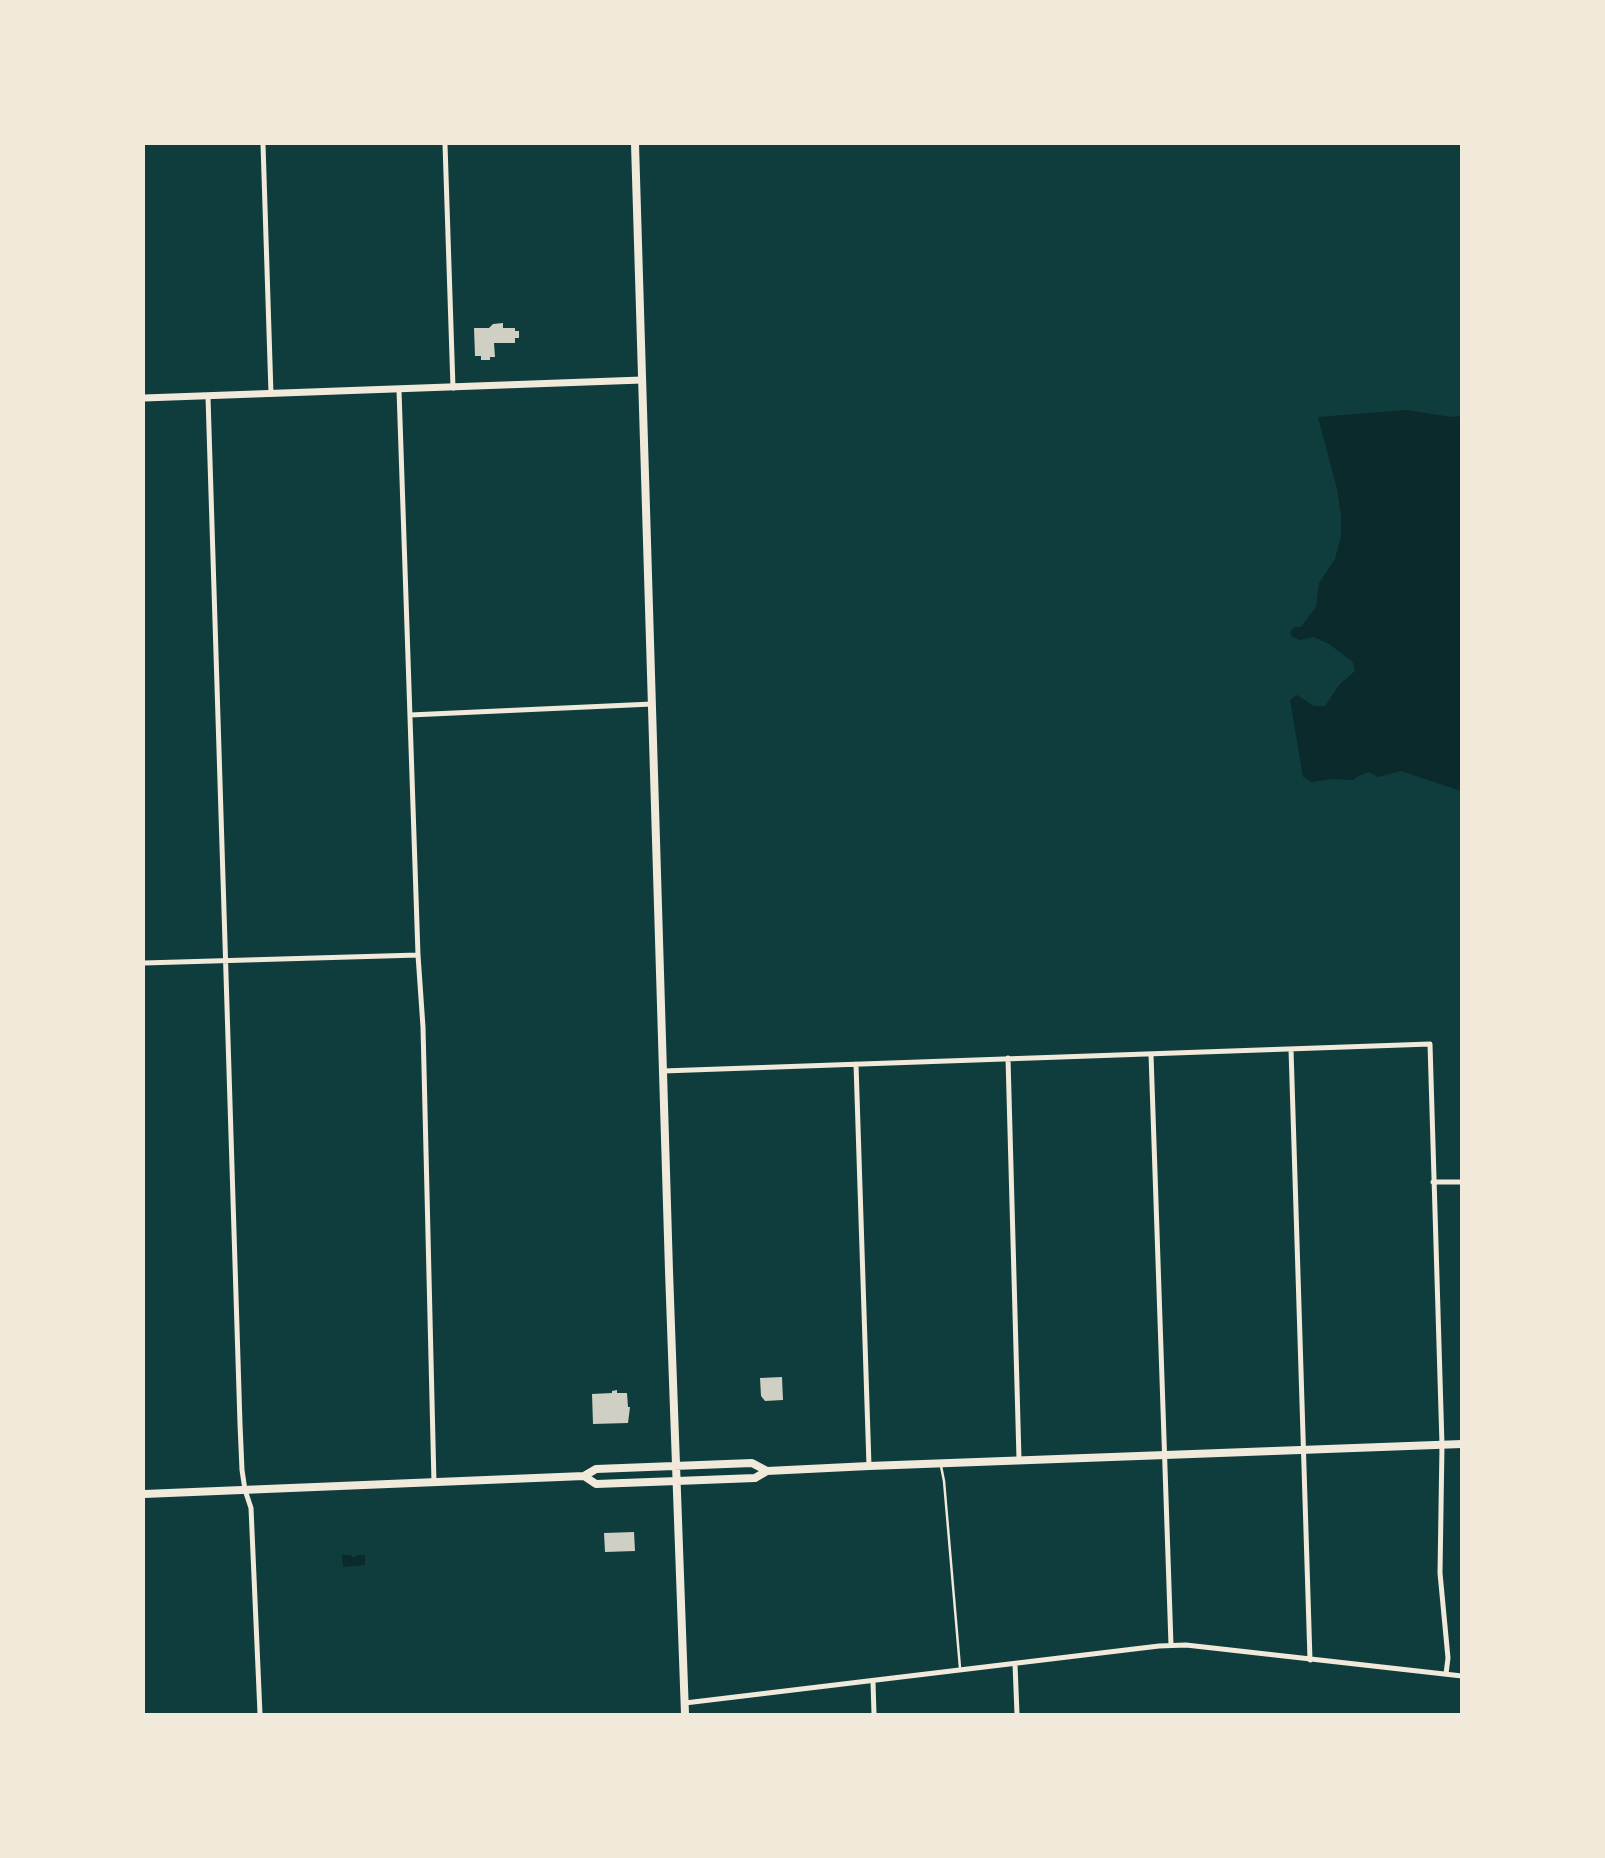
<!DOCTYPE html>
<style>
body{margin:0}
#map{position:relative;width:1605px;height:1858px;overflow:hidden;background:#0f3d3e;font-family:"Public Sans",sans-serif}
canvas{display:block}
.frame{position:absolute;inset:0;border:145px solid #f1e9da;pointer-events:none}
</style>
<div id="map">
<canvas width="1605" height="1858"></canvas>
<div class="frame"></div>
</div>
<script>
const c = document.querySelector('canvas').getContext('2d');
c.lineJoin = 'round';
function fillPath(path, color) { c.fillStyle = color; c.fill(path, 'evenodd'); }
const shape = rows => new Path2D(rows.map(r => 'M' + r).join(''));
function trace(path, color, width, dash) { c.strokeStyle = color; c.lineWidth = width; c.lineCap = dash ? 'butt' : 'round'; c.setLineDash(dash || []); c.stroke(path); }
fillPath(shape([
 [1406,410,1452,417,1461,416,1461,791,1401,771,1378,777,1369,772,1359,776,1353,780,1333,779,1312,782,1303,777,1290,700,1297,695,1314,706,1325,706,1339,685,1355,671,1353,662,1329,644,1314,637,1300,640,1292,637,1290,632,1294,627,1301,627,1316,607,1319,583,1335,559,1341,536,1341,516,1337,489,1318,417],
 [342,1555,350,1555,354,1558,358,1555,365,1555,365,1565,343,1567]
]), '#0a2a2b');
fillPath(shape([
 [503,323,503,328,515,328,515,331,519,331,519,338,515,338,515,343,494,343,495,357,490,357,490,360,481,360,481,356,475,356,474,328,489,328,493,324],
 [782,1377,783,1400,765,1401,761,1396,760,1378],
 [617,1390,617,1393,627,1393,628,1407,630,1407,628,1423,593,1424,592,1394,612,1393,612,1391],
 [634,1532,635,1551,605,1552,604,1533]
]), '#cfcfc3');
trace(shape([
 [941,1466,944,1481,960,1668]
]), '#f1e9da', 2.5);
trace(shape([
 [263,144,271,394],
 [445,144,453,388],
 [399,390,418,955,423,1027,434,1483],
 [208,397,240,1424,242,1470,245,1490,251,1508,260,1714],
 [410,715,652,704],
 [144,963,418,955],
 [1291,1049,1310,1660],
 [1151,1054,1171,1645],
 [1008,1058,1019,1459],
 [856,1064,869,1466],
 [663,1071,1430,1044,1442,1445,1440,1573,1448,1658,1446,1674],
 [1433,1182,1462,1182],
 [1015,1664,1017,1714],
 [873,1682,874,1714],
 [685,1703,1159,1646,1186,1645,1462,1676]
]), '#f1e9da', 5);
trace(shape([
 [144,398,642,380]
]), '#f1e9da', 7);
trace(shape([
 [635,144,669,1271,685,1714],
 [584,1476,596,1484,677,1481,755,1478,767,1471,869,1466,1462,1444],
 [144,1494,584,1476,596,1469,752,1463,767,1471]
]), '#f1e9da', 8);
</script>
